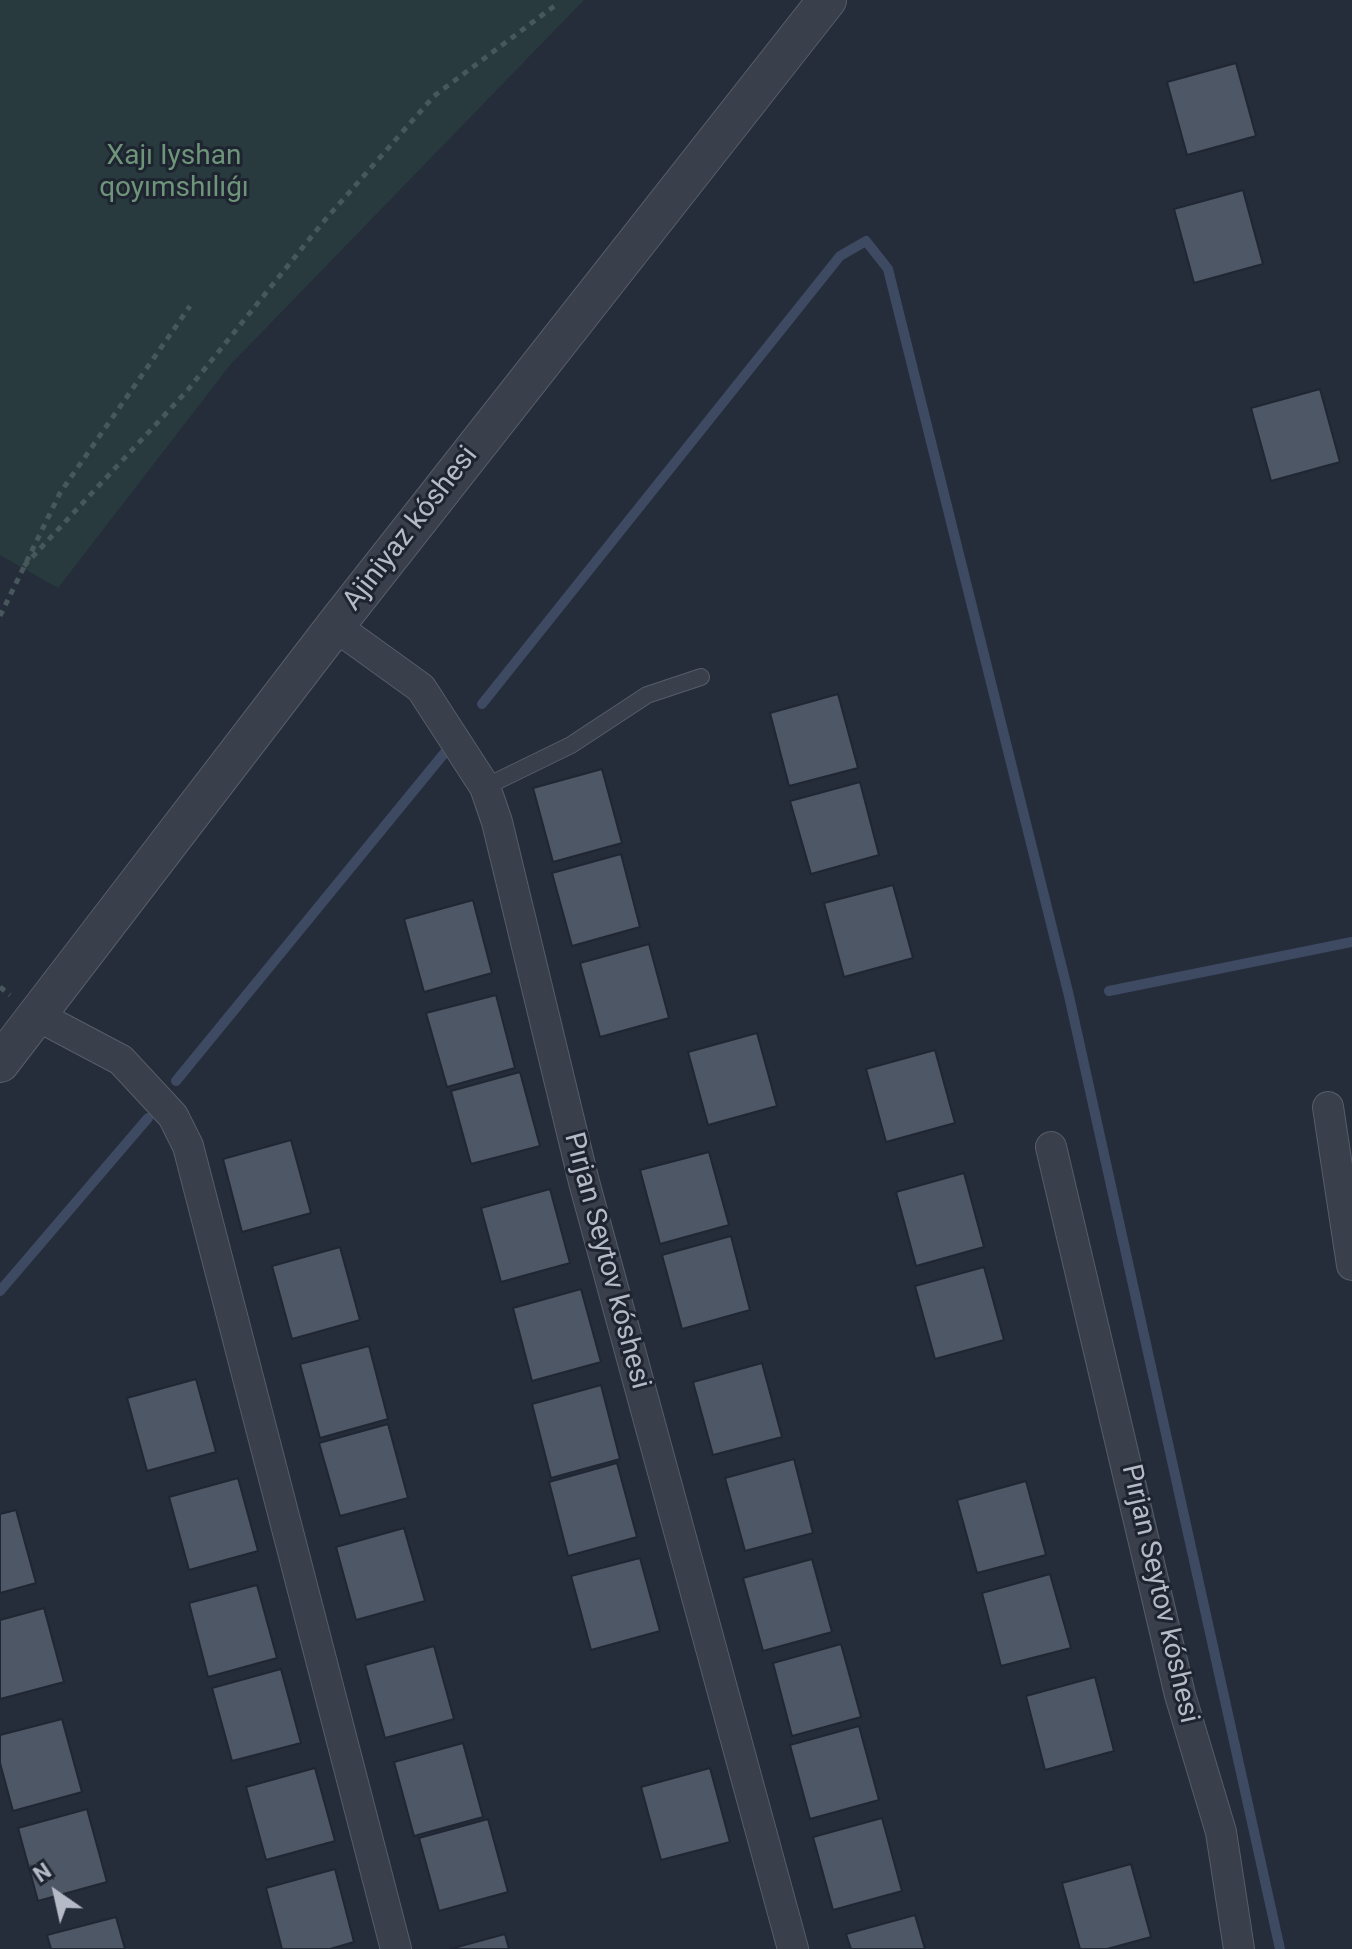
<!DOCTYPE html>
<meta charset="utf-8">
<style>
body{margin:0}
#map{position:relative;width:1352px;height:1949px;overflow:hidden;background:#252d3b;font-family:Roboto,sans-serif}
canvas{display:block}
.north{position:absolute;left:16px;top:1853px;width:80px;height:80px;-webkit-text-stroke:6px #1e2430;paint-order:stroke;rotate:326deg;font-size:22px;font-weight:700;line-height:32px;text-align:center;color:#b5bac7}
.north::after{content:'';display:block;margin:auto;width:28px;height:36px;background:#b5bac7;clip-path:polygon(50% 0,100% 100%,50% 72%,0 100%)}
</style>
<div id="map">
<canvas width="1352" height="1949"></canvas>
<div class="north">N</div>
</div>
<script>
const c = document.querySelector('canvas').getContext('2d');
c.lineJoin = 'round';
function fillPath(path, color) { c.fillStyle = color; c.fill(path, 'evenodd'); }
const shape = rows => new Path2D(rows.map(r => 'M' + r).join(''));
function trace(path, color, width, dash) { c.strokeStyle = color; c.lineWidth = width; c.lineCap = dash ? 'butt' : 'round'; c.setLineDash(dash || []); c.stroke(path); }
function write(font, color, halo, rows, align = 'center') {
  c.font = font + ' Roboto,sans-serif'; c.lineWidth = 6; c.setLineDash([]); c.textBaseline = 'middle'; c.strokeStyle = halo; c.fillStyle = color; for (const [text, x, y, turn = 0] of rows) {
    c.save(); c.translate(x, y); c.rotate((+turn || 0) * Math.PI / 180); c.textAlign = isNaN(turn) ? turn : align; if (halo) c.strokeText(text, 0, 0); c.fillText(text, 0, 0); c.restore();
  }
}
fillPath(shape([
 [0,0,584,0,230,365,58,588,0,555]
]), '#283a3d');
trace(shape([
 [482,704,840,256,866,241,888,269,1069,996,1280,1949],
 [1109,991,1352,942],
 [176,1081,451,745],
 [0,1291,148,1118]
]), '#3d4a62', 10);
const building = shape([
 [1236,63,1256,136,1187,155,1167,82,1236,63],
 [1243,190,1263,264,1194,283,1174,209,1243,190],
 [1320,389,1340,462,1271,481,1251,408,1320,389],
 [838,694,858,768,789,786,770,713,838,694],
 [602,769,622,843,553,862,533,788,602,769],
 [860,782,879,855,811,874,790,801,860,782],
 [621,854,640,927,572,946,552,873,621,854],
 [893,885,913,958,844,977,824,903,893,885],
 [473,900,492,973,424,992,404,919,473,900],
 [649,944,669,1018,600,1037,580,963,649,944],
 [496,995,515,1068,447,1087,426,1013,496,995],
 [757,1033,777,1106,708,1125,688,1052,757,1033],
 [935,1050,955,1123,886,1142,866,1069,935,1050],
 [520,1072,540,1146,471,1164,451,1091,520,1072],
 [291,1140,311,1213,242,1232,223,1159,291,1140],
 [709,1152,729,1225,660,1244,640,1170,709,1152],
 [964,1173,984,1247,916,1266,896,1192,964,1173],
 [550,1189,570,1263,501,1282,481,1208,550,1189],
 [731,1236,750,1310,682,1329,662,1255,731,1236],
 [340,1247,360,1320,292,1339,272,1266,340,1247],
 [984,1267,1004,1340,935,1359,915,1286,984,1267],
 [581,1289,601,1362,532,1381,513,1308,581,1289],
 [369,1346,388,1419,320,1438,300,1364,369,1346],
 [762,1363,782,1437,713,1455,693,1382,762,1363],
 [196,1379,216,1452,147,1471,127,1398,196,1379],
 [601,1385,620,1459,551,1478,532,1404,601,1385],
 [388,1424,408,1498,340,1516,319,1443,388,1424],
 [794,1459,813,1533,745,1551,725,1478,794,1459],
 [617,1463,637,1537,568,1556,549,1482,617,1463],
 [238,1478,258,1551,189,1570,169,1497,238,1478],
 [1026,1481,1046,1555,977,1573,957,1500,1026,1481],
 [16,1510,36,1583,0,1593,0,1514,16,1510],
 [404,1528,425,1601,356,1620,336,1547,404,1528],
 [640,1558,660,1631,591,1650,571,1576,640,1558],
 [812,1559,832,1632,763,1651,743,1578,812,1559],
 [1050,1574,1071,1648,1001,1666,982,1593,1050,1574],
 [257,1585,277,1658,208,1677,189,1603,257,1585],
 [44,1608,64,1682,0,1699,0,1620,44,1608],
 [841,1644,861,1717,792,1736,773,1663,841,1644],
 [434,1646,454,1719,385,1738,365,1665,434,1646],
 [281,1669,301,1743,232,1761,212,1688,281,1669],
 [1095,1677,1114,1751,1045,1770,1026,1696,1095,1677],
 [62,1719,82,1792,13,1811,0,1763,0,1735,62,1719],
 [859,1726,879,1800,810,1819,790,1745,859,1726],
 [463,1743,483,1817,414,1836,394,1762,463,1743],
 [315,1768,335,1841,266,1860,246,1787,315,1768],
 [710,1768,730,1842,661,1860,641,1787,710,1768],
 [87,1809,107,1882,38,1901,18,1828,87,1809],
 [882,1818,902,1891,833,1910,813,1837,882,1818],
 [488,1819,508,1892,439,1911,419,1838,488,1819],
 [1131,1864,1151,1937,1107,1949,1080,1949,1062,1883,1131,1864],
 [335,1869,354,1942,330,1949,282,1949,266,1888,335,1869],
 [915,1915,925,1949,851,1949,846,1934,915,1915],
 [116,1917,125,1949,51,1949,47,1935,116,1917],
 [505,1934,509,1949,450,1949,505,1934]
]);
fillPath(building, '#4e5766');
trace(building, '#202632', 2);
const service = shape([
 [485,787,571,745,647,695,701,677]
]);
const minor = shape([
 [335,626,421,688,485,787,497,822,584,1182,793,1949],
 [36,1015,121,1060,173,1116,188,1146,396,1949],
 [1328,1107,1352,1265],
 [1051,1147,1180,1695,1221,1832,1239,1949]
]);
const tertiary = shape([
 [0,1063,335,626,827,0]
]);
trace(service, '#575d69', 18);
trace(minor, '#575d69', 32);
trace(tertiary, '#575d69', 40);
trace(shape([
 [24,566,186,392,324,221,434,96,557,4],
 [0,616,60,493,190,306],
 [0,987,10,995]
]), '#47575b', 5, [6, 6]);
trace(service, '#393f4b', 16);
trace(minor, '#393f4b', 30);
trace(tertiary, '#393f4b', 38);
write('28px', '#6e957a', '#1e2430', [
 ["Xajı Iyshan",174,157],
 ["qoyımshılıǵı",174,189]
]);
write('28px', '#b5bac7', '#1e2430', [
 ["Ajiniyaz kóshesi",411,529,-52],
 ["Pırjan Seytov kóshesi",606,1261,75],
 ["Pırjan Seytov kóshesi",1159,1594,77]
]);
</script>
